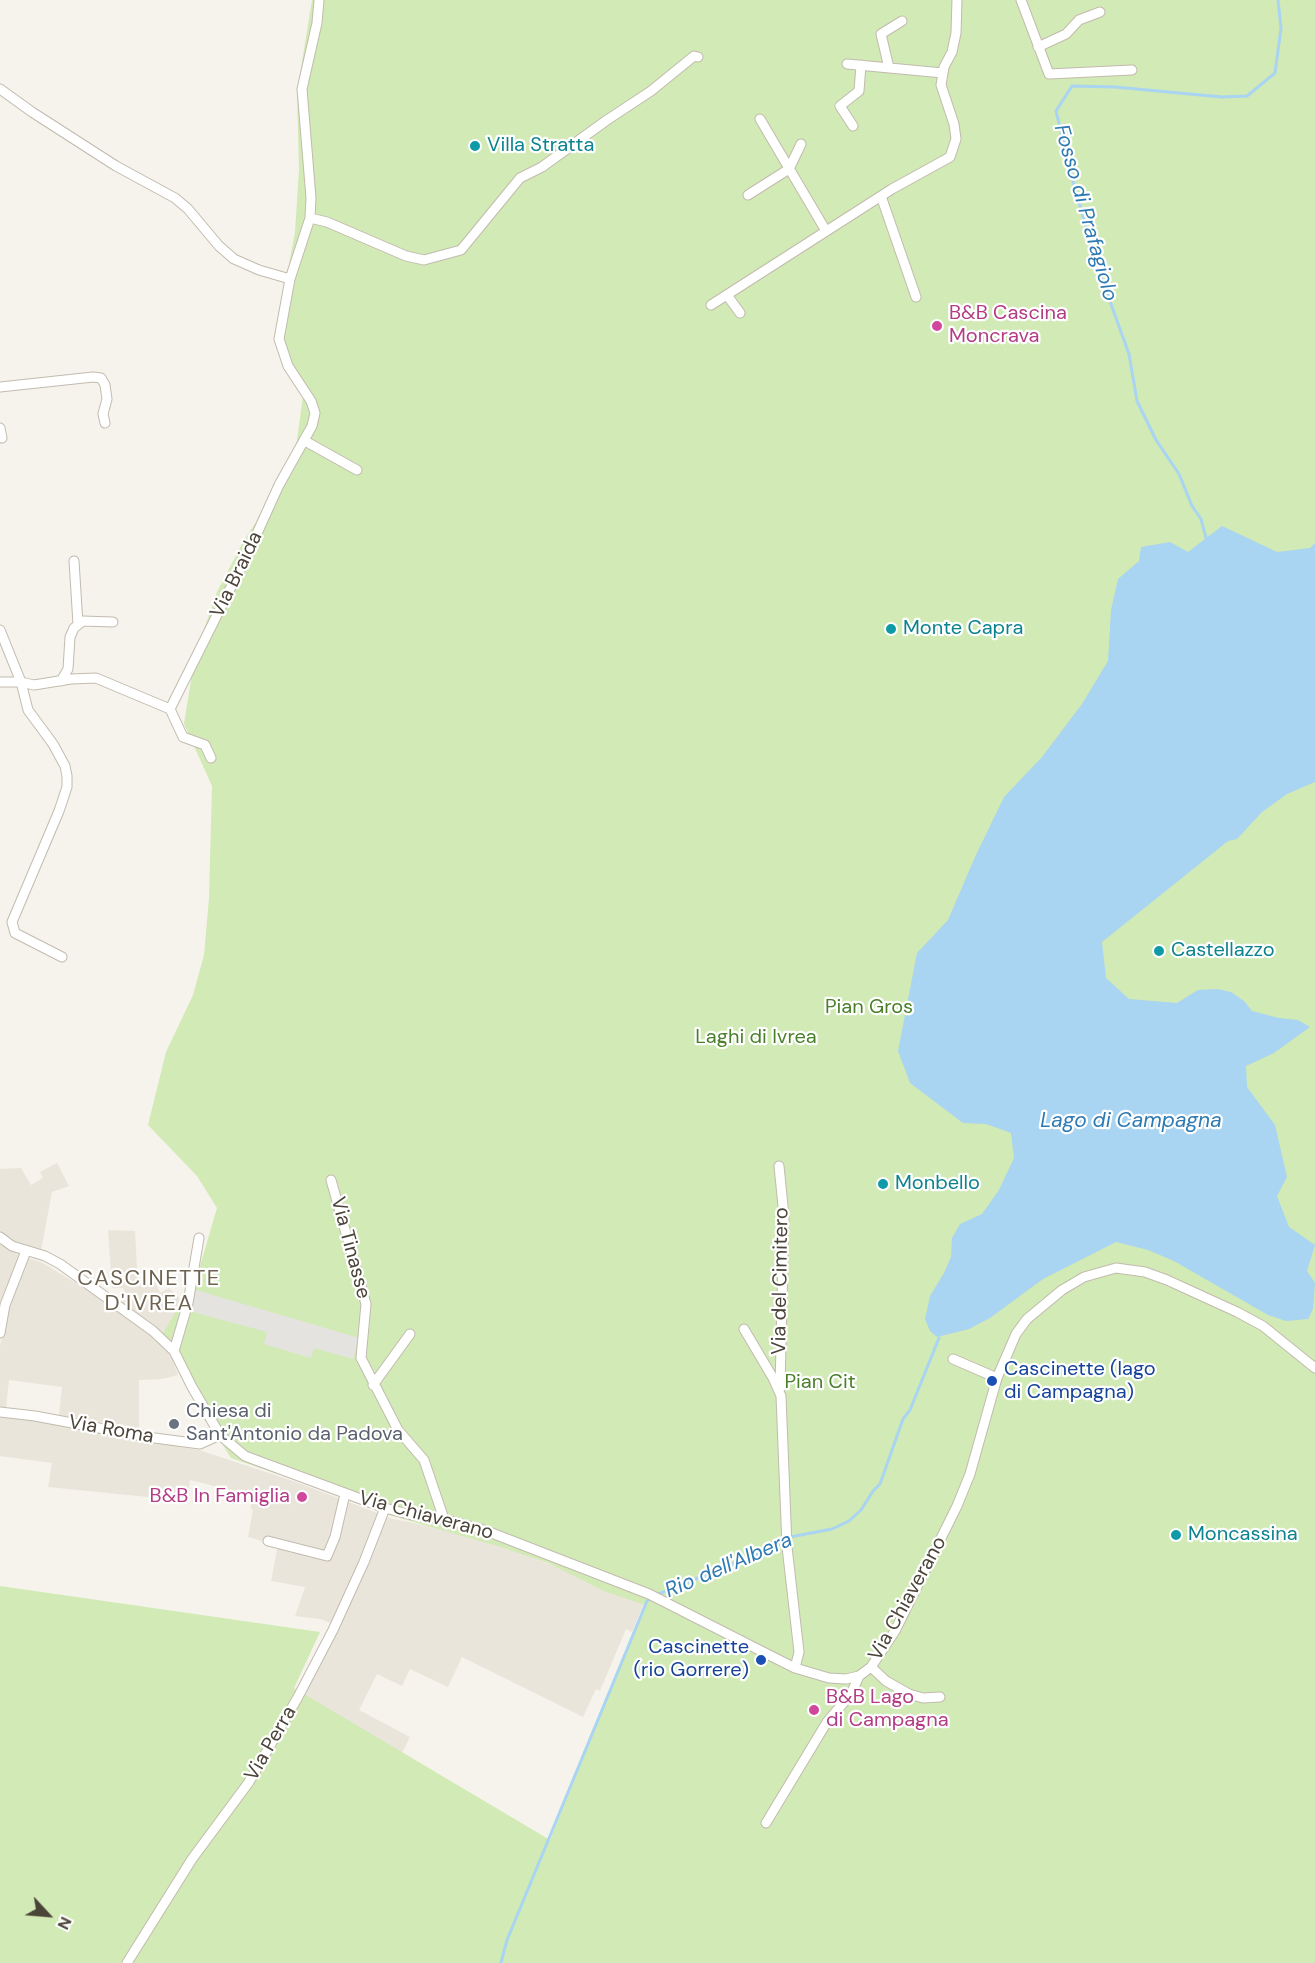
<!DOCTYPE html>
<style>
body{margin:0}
#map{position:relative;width:1315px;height:1963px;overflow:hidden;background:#f6f3ec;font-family:"DM Sans",sans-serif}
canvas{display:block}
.north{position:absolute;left:18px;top:1885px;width:60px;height:60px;-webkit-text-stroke:4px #fff;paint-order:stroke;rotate:116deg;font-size:16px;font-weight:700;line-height:24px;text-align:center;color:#4b4439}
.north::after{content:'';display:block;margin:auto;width:21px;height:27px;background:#4b4439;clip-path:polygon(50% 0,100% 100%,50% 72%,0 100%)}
</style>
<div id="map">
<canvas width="1315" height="1963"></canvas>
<div class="north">N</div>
</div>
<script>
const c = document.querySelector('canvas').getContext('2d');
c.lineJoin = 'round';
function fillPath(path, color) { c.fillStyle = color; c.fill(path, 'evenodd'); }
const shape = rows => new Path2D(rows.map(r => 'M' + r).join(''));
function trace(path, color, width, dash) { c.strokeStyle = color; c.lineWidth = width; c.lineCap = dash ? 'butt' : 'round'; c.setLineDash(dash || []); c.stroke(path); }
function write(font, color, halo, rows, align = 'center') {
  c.font = font + ' "DM Sans",sans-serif'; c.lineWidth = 4.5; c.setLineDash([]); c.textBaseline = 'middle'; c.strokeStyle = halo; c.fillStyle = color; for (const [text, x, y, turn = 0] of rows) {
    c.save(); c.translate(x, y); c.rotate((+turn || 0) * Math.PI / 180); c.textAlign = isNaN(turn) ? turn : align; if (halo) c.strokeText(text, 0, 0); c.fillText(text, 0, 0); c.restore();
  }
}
fillPath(shape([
 [57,1163,69,1186,52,1192,41,1251,20,1246,0,1233,0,1169,21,1168,31,1185,43,1178,40,1172],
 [108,1230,135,1231,138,1286,147,1285,154,1279,160,1293,169,1288,181,1300,175,1343,119,1304,127,1298,123,1288,112,1288],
 [0,1241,20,1256,0,1315],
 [28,1258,43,1263,110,1304,153,1336,170,1353,178,1375,162,1379,139,1380,139,1428,59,1415,62,1387,9,1380,6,1408,0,1408,0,1346,7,1312],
 [0,1415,199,1450,293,1481,380,1514,333,1624,320,1619,295,1616,305,1587,271,1581,278,1545,248,1537,253,1510,251,1509,251,1495,190,1480,187,1501,48,1487,52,1463,0,1456],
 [384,1517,477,1536,645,1601,632,1632,626,1629,600,1691,596,1689,583,1717,462,1657,448,1687,410,1669,402,1686,377,1674,359,1710,410,1737,401,1755,291,1718]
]), '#eae5da');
fillPath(shape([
 [312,0,1315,0,1315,1963,0,1963,0,1586,320,1632,294,1688,550,1840,645,1605,604,1591,548,1563,501,1547,382,1513,336,1494,231,1458,196,1402,173,1352,160,1338,197,1276,217,1208,197,1176,148,1125,166,1052,193,995,204,955,209,898,212,786,184,724,195,655,217,592,243,542,271,499,295,454,303,396,279,342,282,302,295,232,299,169,297,93]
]), '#d2eab5');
fillPath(shape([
 [196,1290,359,1338,353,1359,314,1348,311,1358,264,1344,267,1332,189,1311]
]), '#e5e3e0');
fillPath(shape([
 [1222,526,1277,552,1310,548,1315,543,1315,782,1287,794,1262,812,1237,839,1228,841,1102,942,1106,978,1129,999,1177,1003,1198,990,1217,989,1231,992,1244,1001,1252,1011,1279,1018,1298,1020,1310,1027,1274,1053,1246,1066,1247,1087,1275,1125,1287,1177,1277,1196,1289,1227,1315,1245,1307,1271,1315,1283,1313,1309,1308,1319,1286,1321,1268,1315,1174,1261,1148,1250,1116,1242,1043,1279,990,1318,969,1329,937,1337,930,1331,925,1319,930,1296,944,1273,951,1257,952,1238,960,1224,982,1214,999,1190,1014,1158,1011,1133,986,1124,963,1123,910,1083,898,1051,917,953,948,920,975,857,1004,797,1042,757,1082,704,1108,661,1111,610,1118,579,1139,561,1141,547,1170,542,1188,552]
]), '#a9d4f2');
trace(shape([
 [1206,538,1201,519,1192,506,1179,474,1156,440,1137,401,1129,354,1100,274,1072,178,1056,111,1072,86,1115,87,1222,97,1247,96,1275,73,1281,28,1278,0],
 [656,1595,780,1545,790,1537,832,1529,849,1521,861,1510,873,1491,880,1484,903,1419,910,1410,939,1338],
 [501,1963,507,1940,647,1601,651,1599]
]), '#a9d4f2', 3);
const minor = shape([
 [1021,0,1049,74,1132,70],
 [1038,47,1066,34,1079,20,1100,12],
 [847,64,943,73],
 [889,68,881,34,902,21],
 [0,89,32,112,116,166,175,198,188,209,219,246,234,259,259,270,290,279],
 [760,119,826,231],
 [853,126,840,106,859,91,861,65],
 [748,195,789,169,801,144],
 [881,196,916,297],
 [310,218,327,222,406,256,424,260,461,250,520,178,542,167,607,120,651,91,694,56,698,57],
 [727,295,740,313],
 [711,305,892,189,950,157,956,139,954,124,941,85,944,67,952,52,956,33,957,0],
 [0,387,93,377,101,378,105,385,107,399,103,414,105,423],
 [0,428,2,438],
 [305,441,357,470],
 [74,561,78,624],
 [0,630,21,682,28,710,53,744,65,766,67,776,67,787,59,811,12,922,15,933,62,957],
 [61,681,68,669,70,637,74,628,83,621,113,622],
 [0,682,21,682,34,685,71,679,96,678,170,709],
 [170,709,249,551,279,485,312,426,315,413,311,401,288,366,279,339,290,279,310,218,311,198,302,89,317,23,319,0],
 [170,709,183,737,205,745,211,758],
 [779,1166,784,1216,780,1388],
 [331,1180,366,1304,361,1358,398,1430,424,1460,444,1519],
 [0,1237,12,1246,45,1256,60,1264,153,1331,174,1351,192,1387,220,1435,245,1456,385,1508,412,1515,444,1519,484,1530,649,1594,775,1658,795,1668,829,1678,846,1679,859,1676,871,1667,895,1631,957,1506,970,1474,997,1378,1016,1334,1027,1319,1062,1290,1084,1277,1116,1268,1145,1272,1167,1280,1237,1312,1263,1326,1315,1368],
 [744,1329,773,1378,781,1396,787,1547,799,1652,795,1668],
 [0,1333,5,1305,26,1251],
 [174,1351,188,1303,199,1238],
 [953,1359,997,1378],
 [373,1385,410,1334],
 [0,1412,35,1416,147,1437,200,1444,220,1435],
 [268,1541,327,1556,335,1537,345,1494],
 [871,1667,886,1681,909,1694,923,1698,940,1697],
 [766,1823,827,1722,851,1694,859,1676],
 [127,1963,192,1859,249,1782,298,1697,333,1630,364,1562,385,1508]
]);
trace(minor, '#c2bbae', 11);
trace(minor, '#fff', 9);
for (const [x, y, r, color] of [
 [475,146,6,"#0f9aa8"],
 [937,326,6,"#d1479c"],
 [891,629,6,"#0f9aa8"],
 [1159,951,6,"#0f9aa8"],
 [883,1184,6,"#0f9aa8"],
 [992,1381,6,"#1a4fb4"],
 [174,1424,6,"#6b7280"],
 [302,1497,6,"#d1479c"],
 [1176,1535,6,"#0f9aa8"],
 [761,1660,6,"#1a4fb4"],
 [814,1710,6,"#d1479c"]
]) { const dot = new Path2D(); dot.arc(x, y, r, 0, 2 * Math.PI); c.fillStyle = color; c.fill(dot); trace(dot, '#fff', 2); }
write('20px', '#0d838f', '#fff', [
 ["Villa Stratta",487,146],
 ["Monte Capra",903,629],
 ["Castellazzo",1171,951],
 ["Monbello",895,1184],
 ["Moncassina",1188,1535]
], 'left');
write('20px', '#b23c85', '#fff', [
 ["B&B Cascina",949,314],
 ["Moncrava",949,337],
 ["B&B In Famiglia",290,1497,"right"],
 ["B&B Lago",826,1698],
 ["di Campagna",826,1721]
], 'left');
write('20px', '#4b4439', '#fff', [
 ["Via Braida",237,575,-64],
 ["Via Tinasse",350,1248,75],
 ["Via del Cimitero",781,1281,-89],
 ["Via Roma",111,1430,10],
 ["Via Chiaverano",426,1516,15],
 ["Via Chiaverano",908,1599,-61],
 ["Via Perra",271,1744,-60]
]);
write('20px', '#4a7f2a', '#fff', [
 ["Pian Gros",869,1008],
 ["Laghi di Ivrea",756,1038],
 ["Pian Cit",820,1383]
]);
write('20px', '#164399', '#fff', [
 ["Cascinette (lago",1004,1370],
 ["di Campagna)",1004,1393],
 ["Cascinette",749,1648,"right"],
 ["(rio Gorrere)",749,1671,"right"]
], 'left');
write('20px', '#5b616d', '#fff', [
 ["Chiesa di",186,1412],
 ["Sant'Antonio da Padova",186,1435]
], 'left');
write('italic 21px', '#2e7ab2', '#fff', [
 ["Fosso di Prafagiolo",1085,213,74],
 ["Lago di Campagna",1131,1121],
 ["Rio dell'Albera",729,1566,-23]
]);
c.letterSpacing = '1.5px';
write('22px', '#6e6250', '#fff', [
 ["CASCINETTE",149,1279],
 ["D'IVREA",149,1304]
]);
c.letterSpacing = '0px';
</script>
